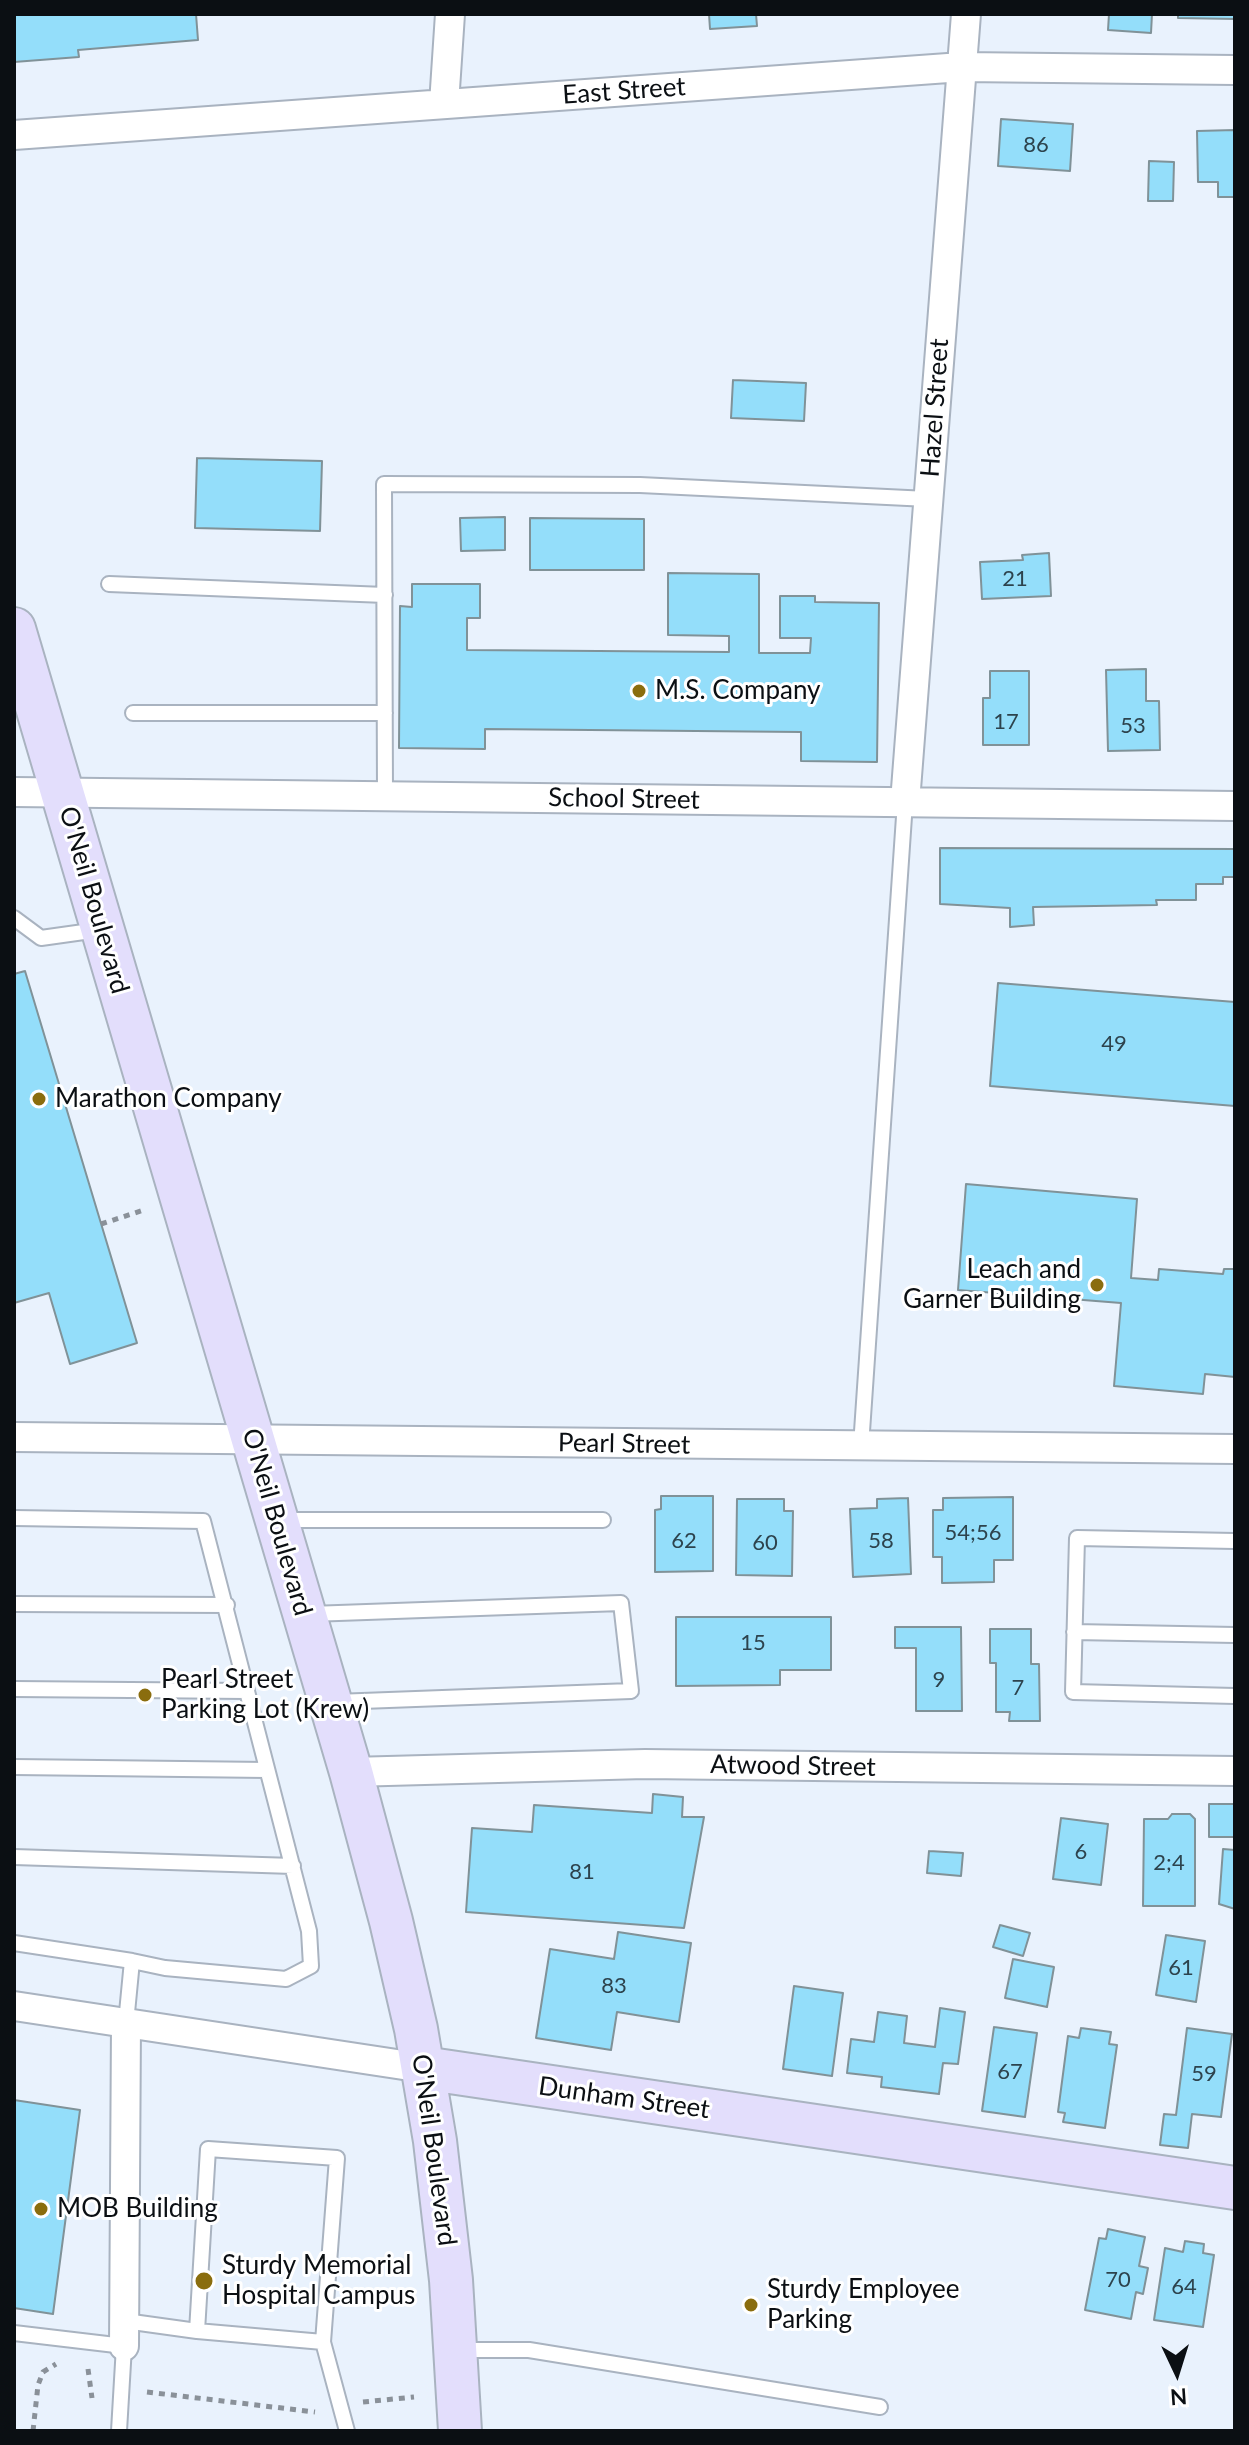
<!DOCTYPE html>
<style>
body{margin:0}
#map{position:relative;width:1249px;height:2445px;overflow:hidden;background:#e9f2fd;font-family:Lato,sans-serif}
canvas{display:block}
.frame{position:absolute;inset:0;border:16px solid #0b0f13;pointer-events:none}
.north{position:absolute;left:1137px;top:2333px;width:80px;height:80px;-webkit-text-stroke:6px #fff;paint-order:stroke;rotate:176deg;font-size:22px;font-weight:700;line-height:32px;text-align:center;color:#0b0f13}
.north::after{content:'';display:block;margin:auto;width:28px;height:36px;background:#0b0f13;clip-path:polygon(50% 0,100% 100%,50% 72%,0 100%)}
</style>
<div id="map">
<canvas width="1249" height="2445"></canvas>
<div class="frame"></div>
<div class="north">N</div>
</div>
<script>
const c = document.querySelector('canvas').getContext('2d');
c.lineJoin = 'round';
function fillPath(path, color) { c.fillStyle = color; c.fill(path, 'evenodd'); }
const shape = rows => new Path2D(rows.map(r => 'M' + r).join(''));
function trace(path, color, width, dash) { c.strokeStyle = color; c.lineWidth = width; c.lineCap = dash ? 'butt' : 'round'; c.setLineDash(dash || []); c.stroke(path); }
function write(font, color, halo, rows, align = 'center') {
  c.font = font + ' Lato,sans-serif'; c.lineWidth = 6; c.setLineDash([]); c.textBaseline = 'middle'; c.strokeStyle = halo; c.fillStyle = color; for (const [text, x, y, turn = 0] of rows) {
    c.save(); c.translate(x, y); c.rotate((+turn || 0) * Math.PI / 180); c.textAlign = isNaN(turn) ? turn : align; if (halo) c.strokeText(text, 0, 0); c.fillText(text, 0, 0); c.restore();
  }
}
const building = shape([
 [14,14,196,14,198,40,78,50,79,57,14,62,14,14],
 [709,14,756,14,757,26,710,29,709,14],
 [1109,14,1152,14,1151,33,1108,30,1109,14],
 [1178,14,1235,14,1235,19,1178,18,1178,14],
 [1001,119,1073,124,1070,171,998,166,1001,119],
 [1235,130,1235,197,1218,197,1218,182,1198,182,1197,131,1235,130],
 [1149,161,1174,162,1173,201,1148,201,1149,161],
 [733,380,806,383,804,421,731,418,733,380],
 [197,458,322,461,320,531,195,528,197,458],
 [505,517,505,550,461,551,460,518,505,517],
 [530,518,644,519,644,570,530,570,530,518],
 [1049,553,1051,596,982,599,980,562,1023,560,1022,555,1049,553],
 [668,573,759,574,759,653,810,653,811,638,780,638,780,596,815,596,815,602,879,603,877,762,801,761,801,732,485,729,485,749,399,748,400,606,412,607,412,584,480,584,480,618,467,618,467,650,729,652,729,636,668,635,668,573],
 [1146,669,1146,701,1159,701,1160,750,1108,751,1106,670,1146,669],
 [990,671,1029,671,1029,745,983,745,983,698,990,698,990,671],
 [940,848,1235,849,1235,877,1223,877,1223,884,1196,884,1196,900,1156,900,1157,905,1033,907,1034,925,1010,927,1010,908,940,904,940,848],
 [25,971,137,1343,70,1364,49,1293,14,1303,14,974,25,971],
 [998,983,1235,1002,1235,1106,990,1086,998,983],
 [966,1184,1137,1199,1131,1278,1158,1280,1159,1269,1223,1274,1224,1269,1235,1269,1235,1377,1205,1374,1203,1394,1114,1386,1121,1303,958,1290,966,1184],
 [661,1496,713,1496,713,1571,655,1572,655,1510,661,1509,661,1496],
 [1013,1497,1013,1560,994,1560,994,1582,942,1583,942,1557,933,1557,933,1510,943,1510,943,1498,1013,1497],
 [908,1498,911,1574,853,1577,850,1509,877,1508,877,1499,908,1498],
 [737,1499,784,1499,784,1511,793,1511,792,1576,736,1575,737,1499],
 [676,1617,831,1617,831,1670,780,1670,780,1685,676,1686,676,1617],
 [895,1627,961,1627,962,1711,916,1711,916,1648,895,1648,895,1627],
 [990,1629,1031,1629,1031,1664,1039,1664,1040,1721,1009,1721,1010,1712,996,1712,996,1663,990,1663,990,1629],
 [653,1794,683,1797,682,1817,704,1817,684,1928,466,1912,472,1828,532,1832,534,1805,652,1813,653,1794],
 [1209,1804,1235,1804,1235,1837,1209,1837,1209,1804],
 [1172,1814,1190,1814,1195,1819,1195,1906,1143,1906,1144,1819,1168,1819,1172,1814],
 [1061,1818,1108,1824,1101,1885,1053,1879,1061,1818],
 [1223,1849,1235,1850,1235,1909,1219,1904,1223,1849],
 [929,1851,963,1853,961,1876,927,1873,929,1851],
 [1000,1925,1030,1933,1023,1956,993,1947,1000,1925],
 [618,1932,691,1943,679,2022,617,2012,611,2050,536,2038,550,1949,614,1959,618,1932],
 [1166,1935,1205,1941,1196,2002,1156,1995,1166,1935],
 [1013,1959,1054,1967,1047,2007,1005,1998,1013,1959],
 [794,1986,843,1993,832,2076,783,2069,794,1986],
 [940,2008,965,2012,958,2064,943,2063,939,2094,881,2087,882,2077,847,2073,851,2039,874,2042,878,2012,907,2016,904,2043,935,2047,940,2008],
 [994,2027,1037,2033,1025,2117,982,2111,994,2027],
 [1081,2028,1111,2032,1109,2044,1117,2045,1105,2128,1063,2122,1065,2113,1058,2112,1068,2036,1079,2038,1081,2028],
 [1187,2028,1232,2034,1221,2117,1192,2114,1188,2148,1160,2145,1164,2114,1176,2115,1187,2028],
 [14,2100,80,2110,53,2314,14,2308,14,2100],
 [1108,2229,1145,2237,1139,2266,1148,2268,1143,2294,1136,2292,1131,2319,1085,2310,1099,2238,1106,2239,1108,2229],
 [1185,2241,1204,2244,1203,2253,1214,2255,1203,2327,1154,2320,1165,2248,1183,2252,1185,2241]
]);
fillPath(building, '#94defa');
trace(building, '#809298', 2);
const lane = shape([
 [109,584,385,595],
 [133,713,385,713],
 [385,796,384,484,640,485,928,499],
 [14,918,41,938,98,930],
 [861,1446,905,802],
 [14,1518,203,1521,309,1931,311,1966,286,1979,165,1968,132,1961,126,2023],
 [281,1520,603,1520],
 [1235,1541,1077,1538,1073,1692,1235,1696],
 [14,1604,227,1605],
 [310,1614,621,1603,631,1691,335,1702],
 [1074,1632,1235,1635],
 [14,1689,247,1691],
 [14,1767,267,1770],
 [14,1857,293,1866],
 [14,1943,132,1961],
 [125,2321,197,2331,323,2342],
 [197,2331,208,2149,337,2158,323,2342,347,2431],
 [14,2333,124,2346,119,2431],
 [461,2350,529,2350,880,2407]
]);
const street = shape([
 [444,104,450,14],
 [14,135,962,67,1235,70],
 [14,792,1235,806],
 [905,802,966,14],
 [14,1437,1235,1449],
 [351,1772,645,1764,1235,1771],
 [14,2006,423,2068],
 [124,2346,126,2023]
]);
const secondary = shape([
 [14,629,351,1772,391,1921,416,2029,435,2141,451,2280,460,2431],
 [423,2068,1235,2188]
]);
trace(lane, '#a9b3c0', 18);
trace(street, '#a9b3c0', 32);
trace(secondary, '#a9b3c0', 46);
trace(shape([
 [101,1224,144,1210],
 [88,2369,92,2398],
 [147,2392,315,2412],
 [363,2402,414,2397],
 [33,2431,38,2385,43,2372,56,2364]
]), '#8a9199', 5, [6, 6]);
trace(lane, '#fff', 14);
trace(street, '#fff', 28);
trace(secondary, '#e3defc', 42);
for (const [x, y, r, color] of [
 [639,691,8,"#8a6d0e"],
 [39,1099,8,"#8a6d0e"],
 [1097,1285,8,"#8a6d0e"],
 [145,1695,8,"#8a6d0e"],
 [41,2209,8,"#8a6d0e"],
 [204,2281,10,"#8a6d0e"],
 [751,2305,8,"#8a6d0e"]
]) { const dot = new Path2D(); dot.arc(x, y, r, 0, 2 * Math.PI); c.fillStyle = color; c.fill(dot); trace(dot, '#fff', 3); }
write('22px', '#2d434d', null, [
 ["86",1036,145],
 ["21",1015,579],
 ["17",1006,722],
 ["53",1133,726],
 ["49",1114,1044],
 ["54;56",973,1533],
 ["62",684,1541],
 ["58",881,1541],
 ["60",765,1543],
 ["15",753,1643],
 ["9",939,1680],
 ["7",1018,1688],
 ["6",1081,1852],
 ["2;4",1169,1863],
 ["81",582,1872],
 ["61",1181,1968],
 ["83",614,1986],
 ["67",1010,2072],
 ["59",1204,2074],
 ["70",1118,2280],
 ["64",1184,2287]
]);
write('26px', '#0b0f13', '#fff', [
 ["East Street",624,91,-4],
 ["Hazel Street",935,408,-86],
 ["School Street",624,799,1],
 ["O'Neil Boulevard",94,900,74],
 ["Pearl Street",624,1444,1],
 ["O'Neil Boulevard",277,1522,74],
 ["Atwood Street",793,1766,1],
 ["Dunham Street",624,2098,8],
 ["O'Neil Boulevard",434,2150,82]
]);
write('26px', '#0b0f13', '#fff', [
 ["M.S. Company",655,691],
 ["Marathon Company",55,1099],
 ["Leach and",1081,1270,"right"],
 ["Garner Building",1081,1300,"right"],
 ["Pearl Street",161,1680],
 ["Parking Lot (Krew)",161,1710],
 ["MOB Building",57,2209],
 ["Sturdy Memorial",222,2266],
 ["Hospital Campus",222,2296],
 ["Sturdy Employee",767,2290],
 ["Parking",767,2320]
], 'left');
</script>
